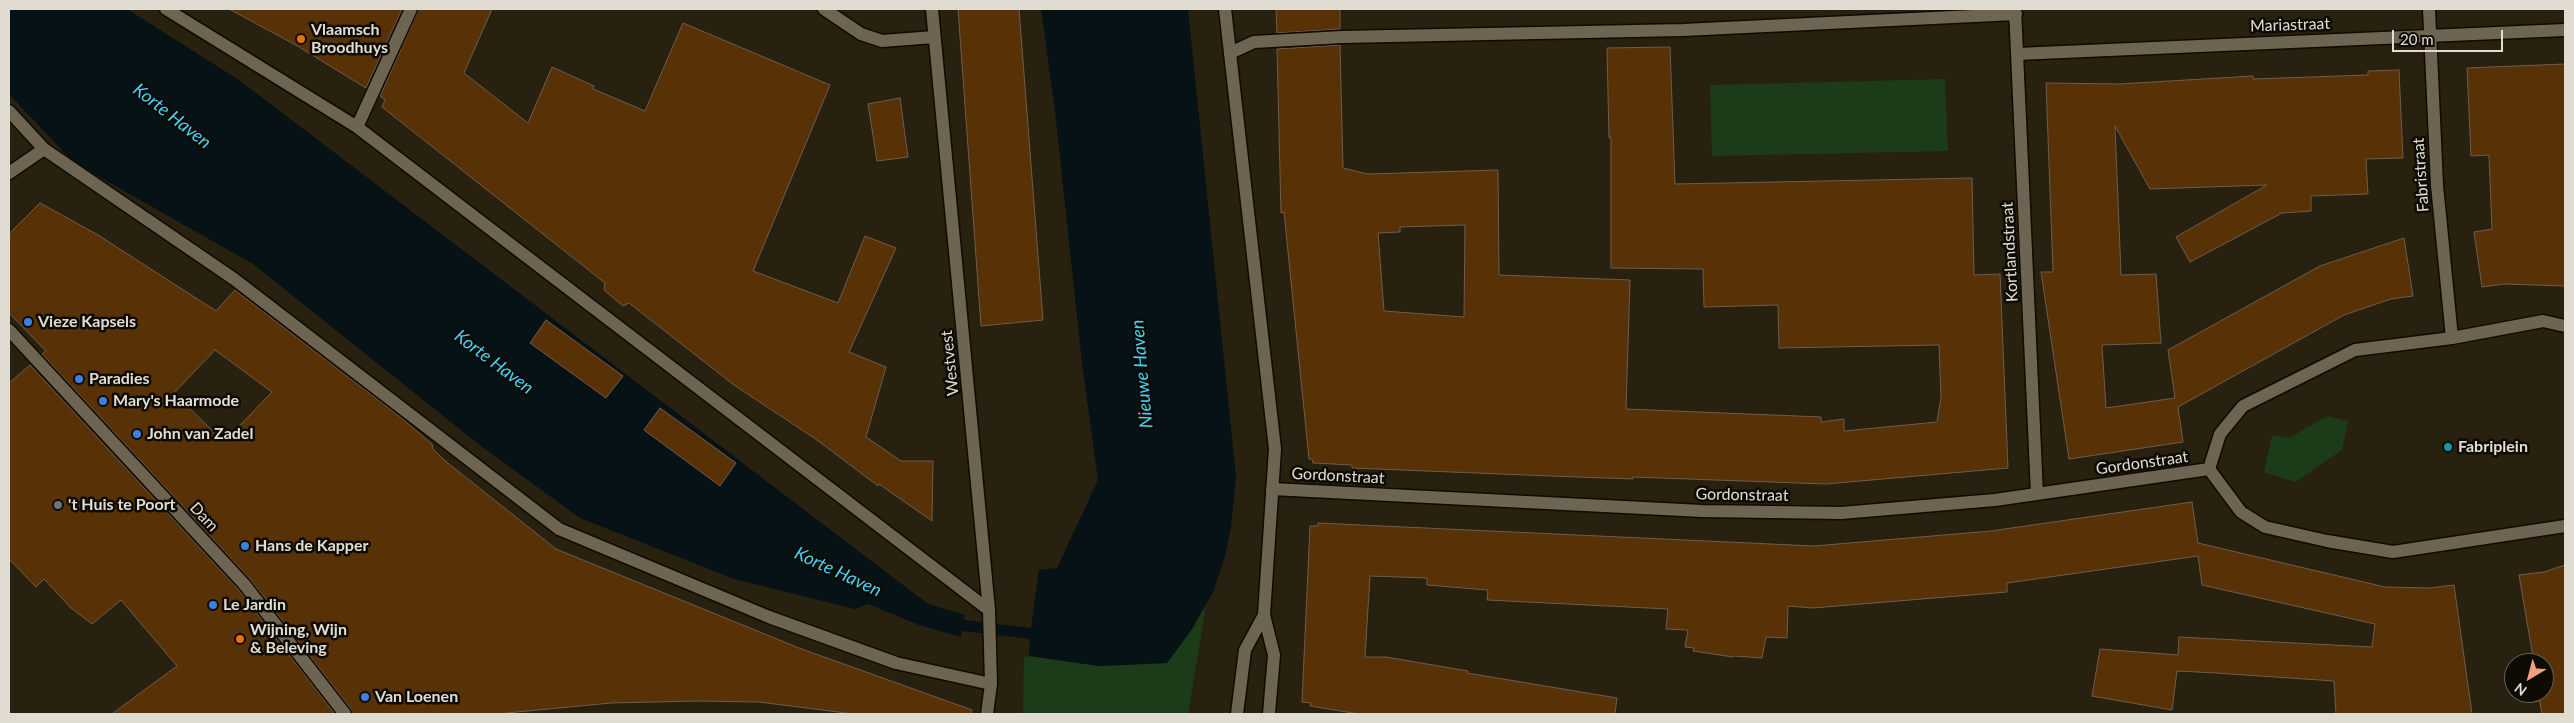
<!DOCTYPE html>
<style>
body{margin:0}
#map{position:relative;width:2574px;height:723px;overflow:hidden;background:#28210f;font-family:Lato,sans-serif}
canvas{display:block}
.frame{position:absolute;inset:0;border:10px solid #e0dcd1;pointer-events:none}
.north{position:absolute;left:2504px;top:653px;width:50px;height:50px;box-sizing:border-box;background:#0e0b05;border:1px solid #625f57;border-radius:50%;rotate:217deg;font-size:14px;font-weight:700;line-height:20px;text-align:center;color:#e0dcd1}
.north::after{content:'';display:block;margin:auto;width:18px;height:22px;background:#f1a17d;clip-path:polygon(50% 0,100% 100%,50% 72%,0 100%)}
.scale{position:absolute;left:2392px;top:30px;width:111px;height:22px;box-sizing:border-box;border:2px solid #e0dcd1;border-top:0;padding-left:6px;font-size:15px;line-height:18px;white-space:nowrap;color:#e0dcd1;-webkit-text-stroke:4px #0e0b05;paint-order:stroke}
</style>
<div id="map">
<canvas width="2574" height="723"></canvas>
<div class="frame"></div>
<div class="north">N</div>
<div class="scale">20 m</div>
</div>
<script>
const c = document.querySelector('canvas').getContext('2d');
c.lineJoin = 'round';
function fillPath(path, color) { c.fillStyle = color; c.fill(path, 'evenodd'); }
const shape = rows => new Path2D(rows.map(r => 'M' + r).join(''));
function trace(path, color, width, dash) { c.strokeStyle = color; c.lineWidth = width; c.lineCap = dash ? 'butt' : 'round'; c.setLineDash(dash || []); c.stroke(path); }
function write(font, color, halo, rows, align = 'center') {
  c.font = font + ' Lato,sans-serif'; c.lineWidth = 5; c.setLineDash([]); c.textBaseline = 'middle'; c.strokeStyle = halo; c.fillStyle = color; for (const [text, x, y, turn = 0] of rows) {
    c.save(); c.translate(x, y); c.rotate((+turn || 0) * Math.PI / 180); c.textAlign = isNaN(turn) ? turn : align; if (halo) c.strokeText(text, 0, 0); c.fillText(text, 0, 0); c.restore();
  }
}
fillPath(shape([
 [1945,79,1948,151,1712,156,1710,85],
 [2327,416,2348,421,2342,450,2295,482,2264,472,2272,435,2289,438],
 [1204,607,1205,612,1188,714,1023,714,1024,657,1029,656,1099,666,1167,663,1192,629]
]), '#1c3b19');
fillPath(shape([
 [9,9,127,9,239,80,928,604,965,615,964,620,1031,628,1039,570,1057,568,1098,480,1082,363,1055,111,1041,9,1188,9,1236,477,1231,527,1225,556,1213,592,1192,629,1167,663,1099,666,1029,656,1030,639,962,631,961,637,919,625,868,604,855,609,734,579,580,518,481,446,253,264,73,162,9,94]
]), '#061215');
const building = shape([
 [229,9,402,9,366,88,294,44,229,9],
 [419,9,492,9,464,73,528,123,552,67,594,86,593,89,645,111,683,23,830,85,753,271,838,303,865,236,896,248,849,352,886,367,866,437,901,461,933,461,932,521,879,484,878,486,817,440,734,385,629,303,623,306,604,290,605,283,382,107,385,100,380,96,419,9],
 [958,9,1019,9,1043,320,981,326,958,9],
 [1276,9,1340,9,1340,29,1277,33,1276,9],
 [1340,45,1343,168,1368,174,1498,170,1499,275,1630,280,1626,409,1821,417,1821,422,1844,419,1844,431,1937,422,1941,397,1939,345,1779,348,1778,305,1704,307,1703,269,1611,268,1611,138,1609,138,1607,48,1670,47,1675,184,1972,178,1974,275,2000,274,2008,468,1826,484,1633,477,1633,479,1551,476,1352,468,1352,465,1313,463,1312,459,1309,459,1284,212,1281,213,1277,49,1340,45],
 [1465,225,1464,317,1384,311,1378,233,1400,232,1400,227,1465,225],
 [2565,64,2565,286,2504,284,2482,287,2474,232,2492,229,2489,155,2471,156,2467,68,2565,64],
 [2399,70,2403,158,2366,159,2368,194,2311,196,2311,211,2282,213,2190,262,2176,237,2267,185,2150,189,2115,126,2121,275,2156,274,2161,343,2102,345,2106,408,2175,398,2168,350,2320,266,2404,238,2413,296,2391,299,2344,315,2178,407,2183,442,2069,459,2041,272,2053,272,2046,83,2119,84,2253,76,2253,79,2368,75,2368,71,2399,70],
 [900,98,908,157,877,161,868,104,900,98],
 [40,203,98,235,216,311,235,290,399,416,432,444,433,449,444,460,556,549,799,648,972,710,971,714,854,714,759,702,697,701,611,703,496,714,353,714,351,709,250,579,42,354,46,351,9,313,9,234,40,203],
 [215,350,272,392,224,442,174,393,215,350],
 [546,320,623,376,606,398,530,343,546,320],
 [30,365,238,589,335,714,112,714,177,666,121,600,92,624,71,608,44,579,36,587,9,559,9,383,30,365],
 [660,408,736,463,720,486,644,430,660,408],
 [2192,502,2198,543,2385,587,2429,588,2454,585,2472,714,2336,714,2334,681,2216,673,2177,671,2172,710,2092,696,2100,649,2178,655,2179,637,2372,647,2375,624,2202,585,2198,556,2007,583,2007,592,1813,608,1788,606,1787,638,1766,637,1762,658,1734,656,1733,657,1693,651,1694,648,1685,647,1688,630,1666,629,1668,609,1487,600,1488,590,1427,585,1427,578,1370,576,1365,657,1386,657,1468,671,1467,673,1617,698,1615,714,1359,714,1310,706,1311,703,1302,702,1310,526,1318,526,1318,523,1814,546,1991,531,2192,502],
 [2565,565,2565,714,2542,714,2538,693,2544,693,2544,663,2534,663,2519,575,2544,572,2565,565]
]);
fillPath(building, '#583107');
trace(building, '#6e5d4f', 1);
const pedestrian = shape([
 [9,111,44,149]
]);
const minor = shape([
 [166,9,357,127,989,610],
 [824,9,861,34,882,41,934,37],
 [932,9,989,610,991,684,987,714],
 [2015,9,2037,494],
 [2429,9,2437,185,2452,338],
 [1230,53,1254,42,1342,37,1683,30,2016,14],
 [2017,54,2565,30],
 [357,127,411,9],
 [9,173,44,149,234,279,559,529,769,617,896,663,991,684],
 [2565,326,2543,321,2452,338,2355,350,2243,406,2220,434,2209,469,2241,512,2265,527,2327,541,2393,552,2565,526],
 [9,330,244,584,345,714],
 [1272,489,1702,511,1841,513,1995,500,2209,469]
]);
const tertiary = shape([
 [1225,9,1275,449,1264,615,1274,655,1269,714],
 [1237,714,1245,650,1264,615]
]);
trace(pedestrian, '#100a00', 15);
trace(minor, '#100a00', 15);
trace(tertiary, '#100a00', 15);
trace(pedestrian, '#6d6552', 12);
trace(minor, '#6d6552', 12);
trace(tertiary, '#6d6552', 12);
for (const [x, y, r, color] of [
 [301,39,5,"#e8710a"],
 [28,322,5,"#3f7fe0"],
 [79,379,5,"#3f7fe0"],
 [103,401,5,"#3f7fe0"],
 [137,434,5,"#3f7fe0"],
 [2448,447,5,"#0f9aa8"],
 [58,505,5,"#6b7280"],
 [245,546,5,"#3f7fe0"],
 [213,605,5,"#3f7fe0"],
 [240,639,5,"#e8710a"],
 [365,697,5,"#3f7fe0"]
]) { const dot = new Path2D(); dot.arc(x, y, r, 0, 2 * Math.PI); c.fillStyle = color; c.fill(dot); trace(dot, '#0e0b05', 2); }
write('16px', '#e0dcd1', '#0e0b05', [
 ["Mariastraat",2290,25,-2],
 ["Fabristraat",2421,175,-94],
 ["Kortlandstraat",2010,252,-93],
 ["Westvest",950,363,-96],
 ["Gordonstraat",2142,463,-8],
 ["Gordonstraat",1338,476,3],
 ["Gordonstraat",1742,495,1],
 ["Dam",204,517,47]
]);
write('bold 16px', '#e0dcd1', '#0e0b05', [
 ["Vlaamsch",311,30],
 ["Broodhuys",311,48],
 ["Vieze Kapsels",38,322],
 ["Paradies",89,379],
 ["Mary's Haarmode",113,401],
 ["John van Zadel",147,434],
 ["Fabriplein",2458,447],
 ["'t Huis te Poort",68,505],
 ["Hans de Kapper",255,546],
 ["Le Jardin",223,605],
 ["Wijning, Wijn",250,630],
 ["& Beleving",250,648],
 ["Van Loenen",375,697]
], 'left');
write('italic 18px', '#46d1f4', '#0e0b05', [
 ["Korte Haven",172,116,38],
 ["Korte Haven",494,362,37],
 ["Nieuwe Haven",1142,374,-95],
 ["Korte Haven",838,572,25]
]);
</script>
